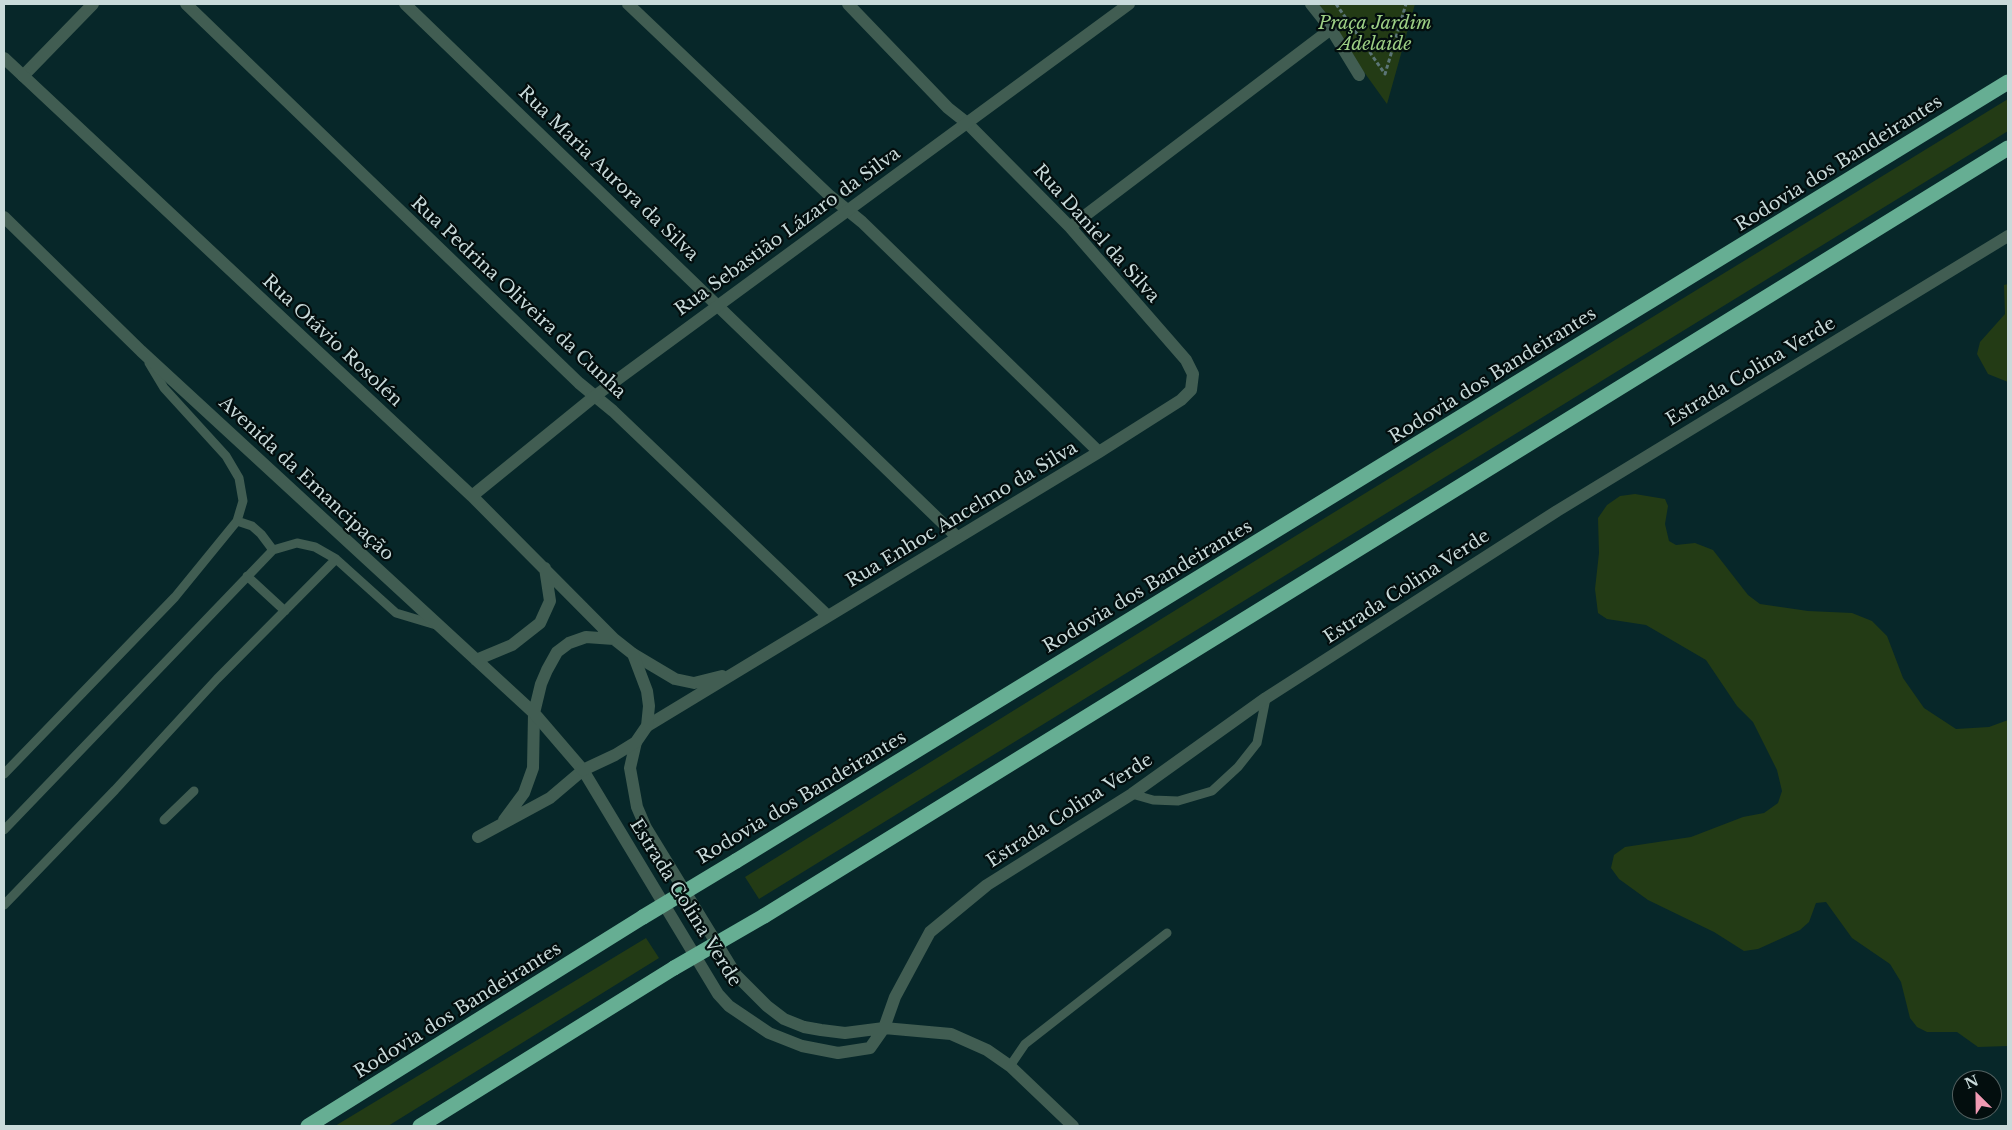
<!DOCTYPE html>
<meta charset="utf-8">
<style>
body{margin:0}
#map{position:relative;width:2012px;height:1130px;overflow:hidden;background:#072729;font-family:"Libre Baskerville",serif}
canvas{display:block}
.frame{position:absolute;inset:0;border:5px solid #c9dada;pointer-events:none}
.north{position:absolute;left:1952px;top:1070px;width:50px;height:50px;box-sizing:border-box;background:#030e0e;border:1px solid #526060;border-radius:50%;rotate:337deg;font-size:14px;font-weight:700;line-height:20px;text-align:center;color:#c9dada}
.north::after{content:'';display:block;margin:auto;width:18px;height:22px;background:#f19ab3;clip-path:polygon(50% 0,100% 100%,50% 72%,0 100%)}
</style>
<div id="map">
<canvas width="2012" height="1130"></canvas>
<div class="frame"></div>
<div class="north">N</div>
</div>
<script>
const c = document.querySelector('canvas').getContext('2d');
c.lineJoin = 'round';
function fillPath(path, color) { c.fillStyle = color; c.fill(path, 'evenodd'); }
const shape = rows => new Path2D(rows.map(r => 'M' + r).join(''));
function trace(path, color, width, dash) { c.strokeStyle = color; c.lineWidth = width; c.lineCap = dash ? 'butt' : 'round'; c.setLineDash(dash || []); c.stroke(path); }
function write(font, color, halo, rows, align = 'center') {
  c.font = font + ' "Libre Baskerville",serif'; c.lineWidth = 4.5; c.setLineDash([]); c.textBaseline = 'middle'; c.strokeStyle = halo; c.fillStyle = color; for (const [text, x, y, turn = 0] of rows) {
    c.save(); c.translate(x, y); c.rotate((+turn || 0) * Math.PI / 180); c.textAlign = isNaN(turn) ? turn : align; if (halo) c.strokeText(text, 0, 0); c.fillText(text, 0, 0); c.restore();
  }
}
fillPath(shape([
 [1315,4,1415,4,1387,104],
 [2008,99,2008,131,759,899,745,877,1271,551],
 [2008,284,2008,382,1988,374,1977,354,1980,342,2005,314,2004,285],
 [1635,494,1665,499,1668,506,1665,524,1669,541,1676,545,1695,543,1713,550,1748,595,1760,604,1808,611,1852,613,1872,621,1887,636,1903,678,1924,708,1956,729,1989,727,2008,720,2008,1046,1978,1047,1957,1032,1927,1032,1917,1027,1910,1018,1901,982,1890,964,1852,938,1826,902,1816,903,1809,922,1800,930,1758,949,1744,951,1714,932,1648,900,1619,879,1611,868,1614,855,1625,847,1691,837,1743,817,1764,813,1778,803,1782,791,1777,770,1753,722,1737,706,1706,660,1646,625,1607,619,1598,613,1595,589,1599,553,1598,518,1607,505,1620,496],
 [646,938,659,958,388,1126,335,1126]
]), '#233b15');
trace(shape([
 [1336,4,1385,74,1406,4]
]), '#5b7576', 3, [4, 2.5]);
trace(shape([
 [237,521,252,526,261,534,273,550],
 [247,576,285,611],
 [4,774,175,597,237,521,243,501,239,478,226,456,164,388,149,363],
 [1132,794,1153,800,1178,801,1212,791,1238,767,1257,743,1266,698],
 [164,820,194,791],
 [4,830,273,550,297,543,315,547,336,559,396,613,436,625],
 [4,905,115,790,217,679,336,559],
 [1010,1066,1025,1044,1167,933]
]), '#415d52', 9);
trace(shape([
 [186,4,579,383,613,411,828,616],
 [405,4,957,537],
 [628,4,830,196,862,222,1099,452],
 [1311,4,1331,29,1359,75],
 [23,76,93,4],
 [1070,227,1331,29],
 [633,654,675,679,694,683,722,676],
 [647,726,1099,452,1181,400,1191,390,1193,374,1186,360,1070,227,967,123,948,108,848,4],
 [636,742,630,768,637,807,646,828,736,975,767,1006,784,1019,804,1027,821,1030,845,1033,884,1028,951,1034,987,1050,1010,1066,1073,1126],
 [504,820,524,793,533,768,534,713],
 [478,837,550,798,583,770,718,994,729,1006,769,1033,802,1046,838,1053,870,1048,884,1028,895,997,930,932,987,885,1132,794,1266,698,1557,511,2008,236]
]), '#415d52', 12);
trace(shape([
 [4,58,472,496,614,639,633,654,647,691,649,706,647,726,636,742,615,755,583,770,534,713,141,351,4,217],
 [472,496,595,396,1129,4],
 [476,660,512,645,540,623,550,601,545,568],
 [534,713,541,684,547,670,557,652,569,643,586,637,614,639]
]), '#415d52', 12);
trace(shape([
 [736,861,2008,82],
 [764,916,2008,148],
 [308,1126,643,917],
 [420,1126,674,968]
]), '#66ae93', 15);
trace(shape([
 [643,917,736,861],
 [674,968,764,916]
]), '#66ae93', 15);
write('italic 18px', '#9dcf85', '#030e0e', [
 ["Praça Jardim",1375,24],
 ["Adelaide",1375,45]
]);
write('18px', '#c9dada', '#030e0e', [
 ["Rodovia dos Bandeirantes",1839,164,-32],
 ["Rua Maria Aurora da Silva",608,174,44],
 ["Rua Sebastião Lázaro da Silva",788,232,-36],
 ["Rua Daniel da Silva",1096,234,48],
 ["Rua Pedrina Oliveira da Cunha",518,298,43],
 ["Rua Otávio Rosolén",332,341,43],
 ["Estrada Colina Verde",1751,372,-31],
 ["Rodovia dos Bandeirantes",1493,376,-32],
 ["Avenida da Emancipação",306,479,43],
 ["Rua Enhoc Ancelmo da Silva",962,515,-31],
 ["Rodovia dos Bandeirantes",1148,587,-31],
 ["Estrada Colina Verde",1407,587,-33],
 ["Rodovia dos Bandeirantes",802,798,-31],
 ["Estrada Colina Verde",1070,811,-33],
 ["Estrada Colina Verde",685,903,58],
 ["Rodovia dos Bandeirantes",458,1011,-32]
]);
</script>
